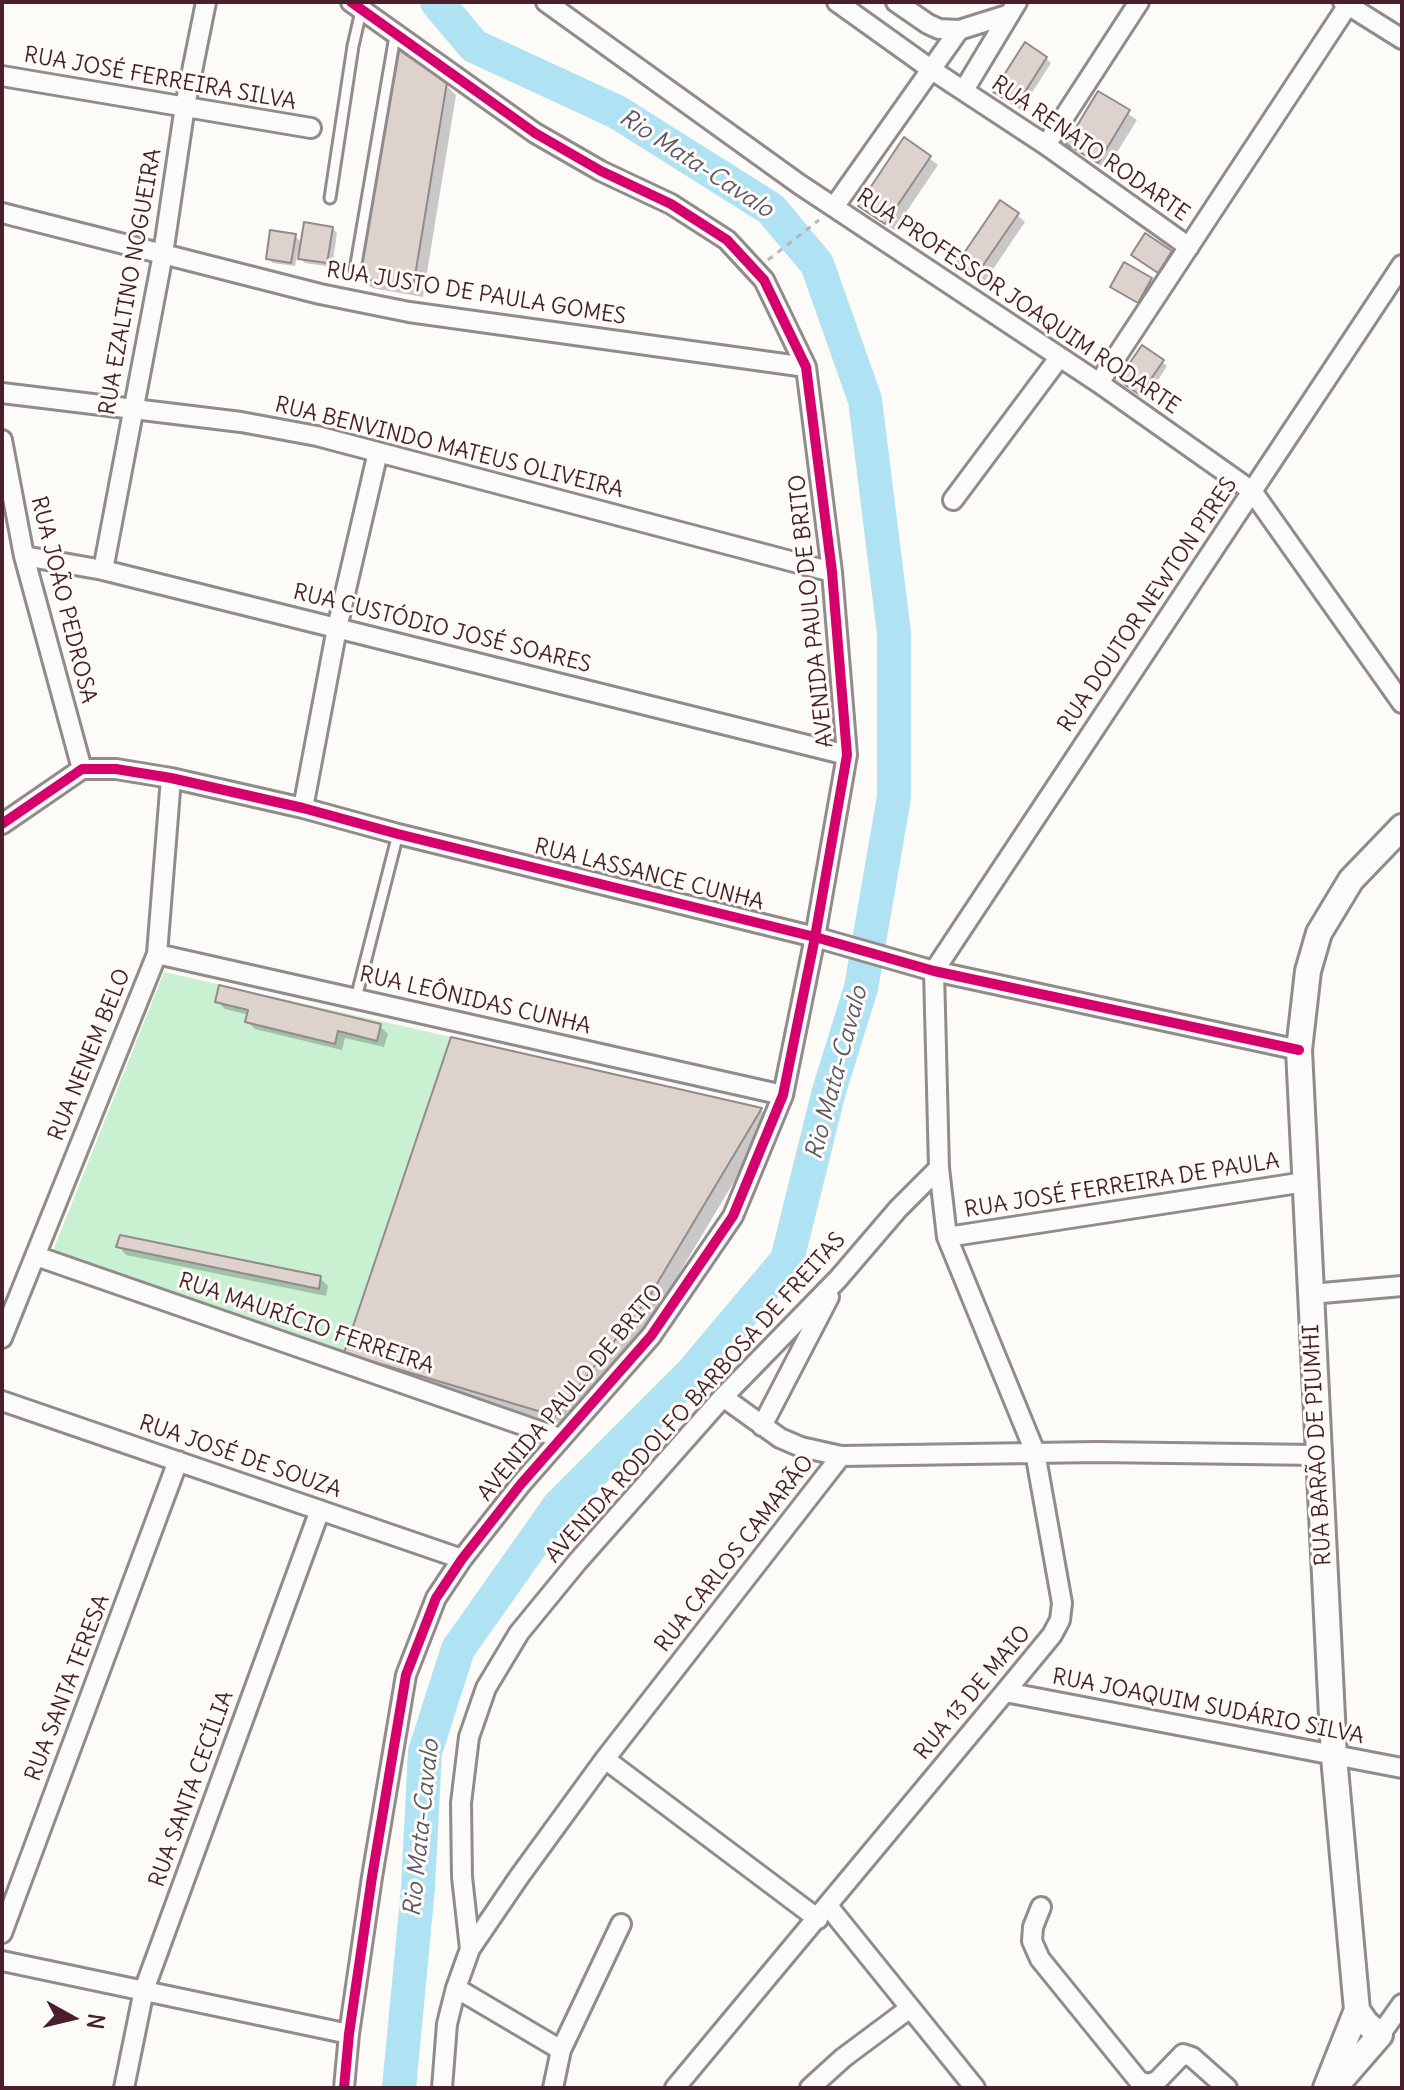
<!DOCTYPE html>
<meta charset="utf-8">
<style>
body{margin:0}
#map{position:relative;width:1404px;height:2090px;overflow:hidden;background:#fcfbf8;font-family:Delius,sans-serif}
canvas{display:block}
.frame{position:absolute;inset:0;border:4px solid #4a1f2b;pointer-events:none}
.north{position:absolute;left:32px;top:1978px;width:80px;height:80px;-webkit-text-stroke:6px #fdfcf7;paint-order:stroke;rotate:98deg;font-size:22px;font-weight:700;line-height:32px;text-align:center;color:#4a1f2b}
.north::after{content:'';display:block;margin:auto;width:28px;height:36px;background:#4a1f2b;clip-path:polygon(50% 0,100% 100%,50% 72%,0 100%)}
</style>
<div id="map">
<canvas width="1404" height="2090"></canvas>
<div class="frame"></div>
<div class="north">N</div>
</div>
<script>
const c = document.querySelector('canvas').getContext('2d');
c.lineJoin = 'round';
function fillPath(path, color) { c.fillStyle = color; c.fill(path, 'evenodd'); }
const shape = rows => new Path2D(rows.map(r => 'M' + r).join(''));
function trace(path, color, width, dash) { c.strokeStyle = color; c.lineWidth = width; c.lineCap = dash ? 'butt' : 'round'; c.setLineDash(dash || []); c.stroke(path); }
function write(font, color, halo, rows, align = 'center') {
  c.font = font + ' Delius,sans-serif'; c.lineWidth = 6; c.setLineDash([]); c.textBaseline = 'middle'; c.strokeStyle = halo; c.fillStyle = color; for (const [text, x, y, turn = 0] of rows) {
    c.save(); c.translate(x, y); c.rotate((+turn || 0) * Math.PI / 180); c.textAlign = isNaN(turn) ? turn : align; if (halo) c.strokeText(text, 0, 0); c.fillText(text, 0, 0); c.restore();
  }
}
fillPath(shape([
 [164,972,451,1037,344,1353,52,1253]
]), '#caf0d2');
fillPath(shape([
 [1046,58,1051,63,1021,110,996,92],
 [445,84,456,95,423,297,372,288,361,277],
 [1099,93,1137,120,1106,170,1068,143],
 [905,140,938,165,894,230,861,205],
 [1017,215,1025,222,985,281,960,261],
 [332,228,337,233,332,267,305,263,297,255,295,266,273,263,268,258,295,236,303,244],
 [1146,236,1176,257,1164,276,1139,259],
 [1125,265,1156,285,1144,307,1113,287],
 [1162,362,1167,366,1146,399,1125,385],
 [217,1001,380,1026,388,1034,384,1047,345,1038,342,1050,255,1029,248,1022,249,1015,225,1009],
 [761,1110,771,1120,659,1307,566,1426,357,1363,346,1353],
 [119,1247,320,1278,328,1286,326,1296,126,1255]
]), '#0003');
trace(shape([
 [399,2088,418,1888,425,1752,458,1649,559,1506,692,1373,787,1260,829,1091,861,988,894,797,894,633,865,400,817,264,771,209,617,112,474,46,437,2]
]), '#afe2f2', 34);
const building = shape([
 [1025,42,1047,57,1016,106,993,92,1025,42],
 [399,50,447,82,413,288,359,278,399,50],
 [1098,91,1130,110,1098,163,1066,144,1098,91],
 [904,137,931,156,885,224,858,206,904,137],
 [1000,200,1019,213,977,274,958,262,1000,200],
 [304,222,333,227,327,263,298,259,304,222],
 [270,230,296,234,291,263,266,259,270,230],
 [1145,233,1172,251,1158,273,1131,255,1145,233],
 [1124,262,1152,278,1138,303,1110,287,1124,262],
 [1142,345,1164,360,1140,395,1118,380,1142,345],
 [219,985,381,1024,377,1041,338,1031,335,1044,245,1022,248,1010,215,1002,219,985],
 [451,1037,762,1108,649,1297,555,1416,344,1353,451,1037],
 [120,1235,321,1276,319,1289,116,1247,120,1235]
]);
fillPath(building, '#ddd2cc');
trace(building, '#928a8b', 2);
const service = shape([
 [330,198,353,46,361,11],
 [355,270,395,36],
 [356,998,398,834]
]);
const minor = shape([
 [546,2,799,184,1099,383,1252,491,1402,703],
 [837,2,932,70,1046,145,1189,247],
 [896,2,928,24,939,29,959,30,1010,14],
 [1343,2,1402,39],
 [2,76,311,128],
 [964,90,1017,2],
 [1046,145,1139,2],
 [834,207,959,30],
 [2,213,320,294,409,312,806,367],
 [1099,383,1348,5],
 [2,393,241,422,317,436,832,572],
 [2,440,24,556,82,769],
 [953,500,1059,358],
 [24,556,103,570,847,755],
 [103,570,163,254,185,106,206,2],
 [303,808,337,628,378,452],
 [2,824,82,769,116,769,171,778,303,808,398,834,815,937,934,971,1299,1050],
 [157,954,783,1095],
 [934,971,1402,265],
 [947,1237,1305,1182],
 [36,1256,560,1438],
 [1311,1294,1402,1286],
 [2,1338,157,954,171,778],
 [723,1397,780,1438,801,1447,841,1456],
 [2,1401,462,1559],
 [762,1426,829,1297],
 [1005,1692,1402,1768],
 [605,1759,818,1919],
 [828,1906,975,2088],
 [1041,1907,1033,1927,1032,1941,1040,1959,1139,2081,1148,2084,1157,2081,1183,2054,1192,2057,1227,2088],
 [2,1933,178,1461],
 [470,1949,519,1877,605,1759,841,1456,1097,1452,1318,1455],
 [2,1961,349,2034],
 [456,1988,561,2050,553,2088],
 [1380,2035,1402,2004],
 [561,2050,621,1924],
 [124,2088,144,1990,320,1510],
 [344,2088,349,2034,372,1877,406,1675,436,1598,462,1559,521,1484,651,1336,733,1216,783,1095,815,937,847,755,832,572,806,367,764,280,727,240,671,204,601,171,535,133,351,2],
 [442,2088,447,2024,456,1988,470,1949,462,1877,461,1803,469,1737,486,1688,519,1633,578,1561,723,1397,838,1279,898,1209,939,1168],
 [675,2088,1005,1692,1052,1635,1060,1620,1062,1603,1035,1452,947,1237,939,1168,934,971],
 [810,2088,843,2058,910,2008]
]);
const secondary = shape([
 [1326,2088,1357,2010,1334,1757,1299,1050,1308,971,1319,933,1351,880,1402,827],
 [1334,2088,1380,2035,1366,2023,1357,2010]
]);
trace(service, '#928a8b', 15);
trace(minor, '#928a8b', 24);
trace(secondary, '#928a8b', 30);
trace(shape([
 [768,260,819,220]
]), '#bbb6b6', 3, [6, 6]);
trace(service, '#fbfbf9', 9);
trace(minor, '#fbfbf9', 18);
trace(secondary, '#fbfbf9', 24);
trace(shape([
 [2,824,82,769,116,769,171,778,303,808,398,834,815,937,934,971,1299,1050],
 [344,2088,349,2034,372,1877,406,1675,436,1598,462,1559,521,1484,651,1336,733,1216,783,1095,815,937,847,755,832,572,806,367,764,280,727,240,671,204,601,171,535,133,351,2]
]), '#d6006c', 10);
write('22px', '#4a1f2b', '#fdfcf7', [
 ["RUA JOSÉ FERREIRA SILVA",160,79,10],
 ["RUA RENATO RODARTE",1090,149,35],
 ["RUA EZALTINO NOGUEIRA",131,282,-80],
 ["RUA JUSTO DE PAULA GOMES",476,294,9],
 ["RUA PROFESSOR JOAQUIM RODARTE",1018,302,34],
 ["RUA BENVINDO MATEUS OLIVEIRA",449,448,14],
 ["RUA JOÃO PEDROSA",63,600,76],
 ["RUA DOUTOR NEWTON PIRES",1148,605,-56],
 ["AVENIDA PAULO DE BRITO",812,611,-96],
 ["RUA CUSTÓDIO JOSÉ SOARES",442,629,14],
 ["RUA LASSANCE CUNHA",649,875,14],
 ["RUA LEÔNIDAS CUNHA",475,1001,13],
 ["RUA NENEM BELO",90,1055,-68],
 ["RUA JOSÉ FERREIRA DE PAULA",1122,1186,-9],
 ["RUA MAURÍCIO FERREIRA",306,1324,19],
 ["AVENIDA PAULO DE BRITO",571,1393,-50],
 ["AVENIDA RODOLFO BARBOSA DE FREITAS",696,1398,-48],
 ["RUA BARÃO DE PIUMHI",1318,1445,-93],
 ["RUA JOSÉ DE SOUZA",240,1457,19],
 ["RUA CARLOS CAMARÃO",735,1554,-52],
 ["RUA SANTA TERESA",68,1688,-69],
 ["RUA 13 DE MAIO",973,1693,-50],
 ["RUA JOAQUIM SUDÁRIO SILVA",1208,1707,11],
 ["RUA SANTA CECÍLIA",192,1789,-70]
]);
write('italic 24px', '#5e5666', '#fdfcf7', [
 ["Rio Mata-Cavalo",696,164,33],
 ["Rio Mata-Cavalo",837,1073,-75],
 ["Rio Mata-Cavalo",422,1828,-84]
]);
</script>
